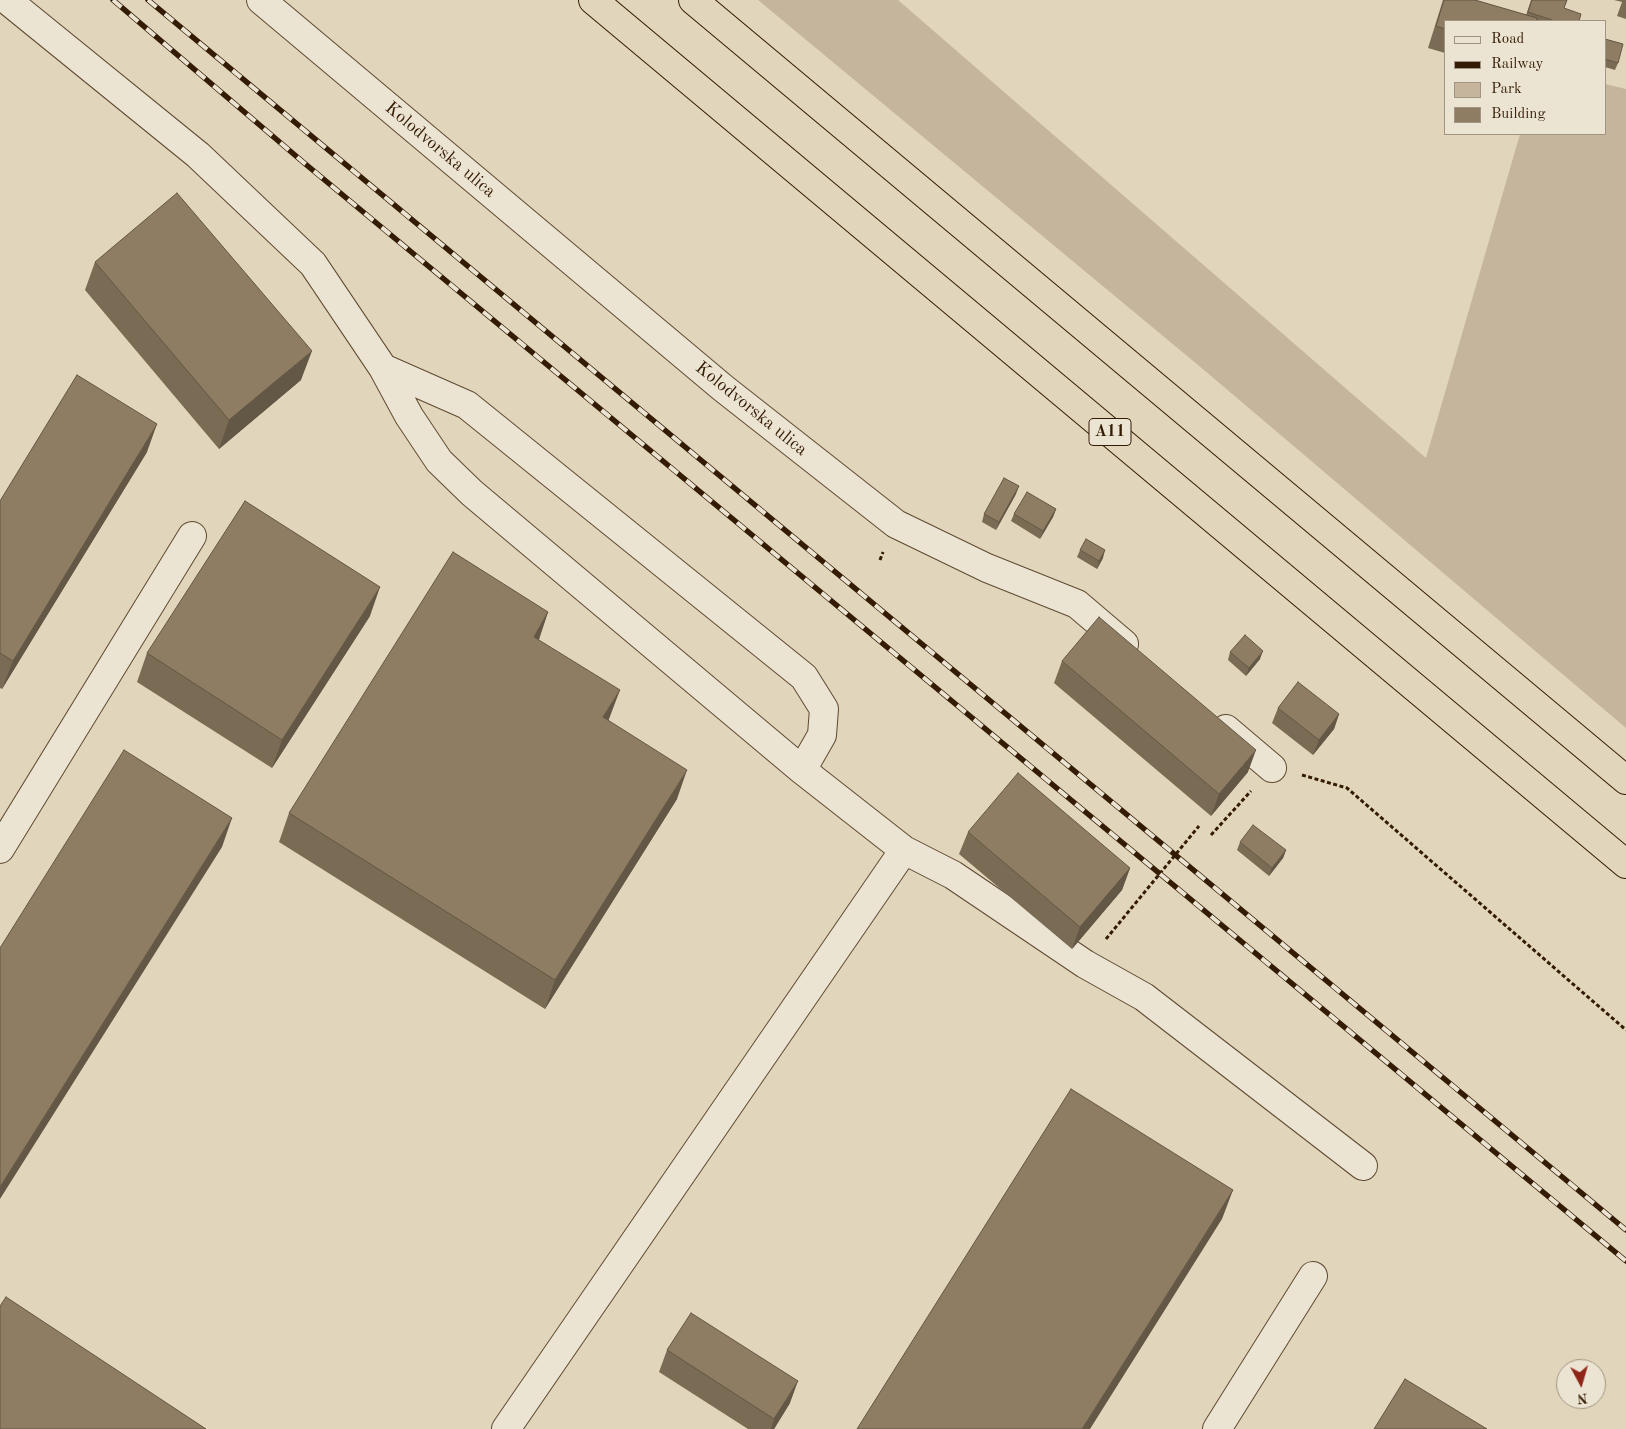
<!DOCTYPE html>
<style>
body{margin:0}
#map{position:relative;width:1626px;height:1429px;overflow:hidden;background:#e1d5bb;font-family:"Old Standard TT",serif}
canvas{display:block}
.legend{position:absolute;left:1444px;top:20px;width:162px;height:115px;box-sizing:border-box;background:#ece4d3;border:1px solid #a29480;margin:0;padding:6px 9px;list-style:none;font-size:15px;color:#341b03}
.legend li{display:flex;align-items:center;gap:10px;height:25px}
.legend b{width:25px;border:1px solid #a29480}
.north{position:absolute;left:1556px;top:1359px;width:50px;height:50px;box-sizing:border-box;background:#ece4d3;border:1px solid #a29480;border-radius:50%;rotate:174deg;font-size:14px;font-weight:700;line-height:20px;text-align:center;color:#341b03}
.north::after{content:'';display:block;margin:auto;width:18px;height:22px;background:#8f2418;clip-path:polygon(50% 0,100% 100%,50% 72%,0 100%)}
</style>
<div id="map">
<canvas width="1626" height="1429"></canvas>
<ul class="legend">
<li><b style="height:6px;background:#ece4d3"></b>Road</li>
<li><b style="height:6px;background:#341b03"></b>Railway</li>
<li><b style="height:14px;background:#c4b59c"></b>Park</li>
<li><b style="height:14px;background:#8e7c63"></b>Building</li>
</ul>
<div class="north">N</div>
</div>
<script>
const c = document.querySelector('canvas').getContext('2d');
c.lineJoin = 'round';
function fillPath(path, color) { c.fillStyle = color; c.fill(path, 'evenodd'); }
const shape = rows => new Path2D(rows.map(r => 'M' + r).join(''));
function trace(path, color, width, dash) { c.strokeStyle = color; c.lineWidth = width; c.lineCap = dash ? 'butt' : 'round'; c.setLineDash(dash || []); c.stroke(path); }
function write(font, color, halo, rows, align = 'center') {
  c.font = font + ' "Old Standard TT",serif'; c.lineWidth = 4; c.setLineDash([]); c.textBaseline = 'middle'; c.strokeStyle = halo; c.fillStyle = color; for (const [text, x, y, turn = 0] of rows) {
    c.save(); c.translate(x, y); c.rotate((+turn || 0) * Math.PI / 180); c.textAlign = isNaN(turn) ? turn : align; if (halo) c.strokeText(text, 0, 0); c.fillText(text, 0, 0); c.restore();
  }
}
fillPath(shape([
 [758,0,898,0,1426,458,1520,134,1605,134,1605,84,1626,89,1626,728,1204,370]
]), '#c4b59c');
const minor = shape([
 [7,0,198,155,313,264,383,368,409,416,439,461,472,493,802,770,904,850,953,875,1085,964,1144,997,1363,1166],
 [261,0,723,388,896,524,987,568,1077,604,1124,644],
 [383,368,467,405,804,677,824,709,822,735,802,770],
 [1226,729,1272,768],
 [0,849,192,536],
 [506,1429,904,850],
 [1217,1429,1313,1276]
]);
const highway = shape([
 [593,0,1626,864],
 [693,0,1626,780]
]);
trace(minor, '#5f4a31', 30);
trace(highway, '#341b03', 30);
trace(shape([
 [880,560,883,552],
 [1302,775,1347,788,1626,1030],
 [1211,835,1251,791],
 [1106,939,1199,826]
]), '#341b03', 3, [4, 2.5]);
trace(minor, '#ece4d3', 28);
trace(highway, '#e1d5bb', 28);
const rail = shape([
 [113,0,303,162,1626,1261],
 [148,0,1626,1230]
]);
trace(rail, '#341b03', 5.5);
trace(rail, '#ece4d3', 4, [11]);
fillPath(shape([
 [1443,0,1475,0,1526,15,1531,0,1567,0,1564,8,1579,21,1445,21,1445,53,1428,48],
 [1614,0,1626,0,1626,19,1617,16,1622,2],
 [1605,39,1618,63,1615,70,1605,67],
 [95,262,301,380,219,449,85,290],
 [147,452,2,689,0,688,0,501],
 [1016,494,996,530,982,522,984,514],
 [1056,509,1053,517,1040,539,1011,521,1014,514],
 [1080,550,1103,558,1097,569,1077,557],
 [548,612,539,640,609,719,608,720,677,799,545,1009,279,842,289,813],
 [370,616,272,768,137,682,147,653],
 [1230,652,1260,659,1246,676,1228,660],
 [1062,661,1248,772,1211,816,1054,683],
 [1278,708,1339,714,1334,729,1313,755,1272,723],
 [968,832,1130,868,1122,890,1072,949,959,854],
 [1240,842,1286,850,1283,858,1269,876,1237,850],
 [667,1350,790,1403,774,1429,748,1429,659,1372]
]), '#7a6b55');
fillPath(shape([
 [312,351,301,380,219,449,229,420],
 [157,424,147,452,2,689,13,661],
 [1019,486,1016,494,996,530,999,522],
 [1056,509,1053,517,1040,539,1043,531],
 [1105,550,1103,558,1097,569,1099,561],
 [380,587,370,616,272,768,282,740],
 [548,612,538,641,534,637],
 [1263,651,1260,659,1246,676,1249,668],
 [620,690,609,719,592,746,603,717],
 [1339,714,1334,729,1313,755,1319,740],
 [1256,750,1248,772,1211,816,1219,794],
 [687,770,677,799,545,1009,555,980],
 [232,818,222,847,0,1199,0,1187],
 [1286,850,1283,858,1269,876,1272,868],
 [1130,868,1122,890,1072,949,1080,927],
 [1233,1190,1222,1219,1090,1429,1082,1429],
 [798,1381,790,1403,774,1429,771,1429,774,1419]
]), '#635745');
const building = shape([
 [1444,0,1475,0,1537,18,1536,21,1445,21,1445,29,1436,26,1444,0],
 [1532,0,1567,0,1564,8,1581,14,1579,21,1555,21,1528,12,1532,0],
 [1605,39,1623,44,1618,63,1605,59,1605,39],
 [177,193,312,351,229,420,95,262,177,193],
 [77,375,157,424,13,661,0,653,0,501,77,375],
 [1004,478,1019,486,999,522,984,514,1004,478],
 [1027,492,1056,509,1043,531,1014,514,1027,492],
 [245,501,380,587,282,740,147,653,245,501],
 [1086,539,1105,550,1099,561,1080,550,1086,539],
 [453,552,548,612,534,637,620,690,603,717,687,770,555,980,289,813,453,552],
 [1099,617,1256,750,1219,794,1062,661,1099,617],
 [1245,635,1263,651,1249,668,1230,652,1245,635],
 [1298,682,1339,714,1319,740,1278,708,1298,682],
 [124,750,232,818,0,1187,0,948,124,750],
 [1018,773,1130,868,1080,927,968,832,1018,773],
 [1253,825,1286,850,1272,868,1240,842,1253,825],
 [1071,1089,1233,1190,1082,1429,857,1429,1071,1089],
 [6,1297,206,1429,0,1429,0,1306,6,1297],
 [691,1313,798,1381,774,1419,667,1350,691,1313],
 [1405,1379,1487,1429,1374,1429,1405,1379]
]);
fillPath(building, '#8e7c63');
trace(building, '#635745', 1);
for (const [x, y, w] of [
 [1110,432,42]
]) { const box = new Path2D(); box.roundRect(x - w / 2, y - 13.5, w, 27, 4); c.fillStyle = '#ece4d3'; c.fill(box); trace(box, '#341b03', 1); }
write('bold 16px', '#341b03', null, [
 ["A11",1110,432]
]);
write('18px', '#341b03', '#ece4d3', [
 ["Kolodvorska ulica",440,150,40],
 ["Kolodvorska ulica",751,409,39]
]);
</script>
